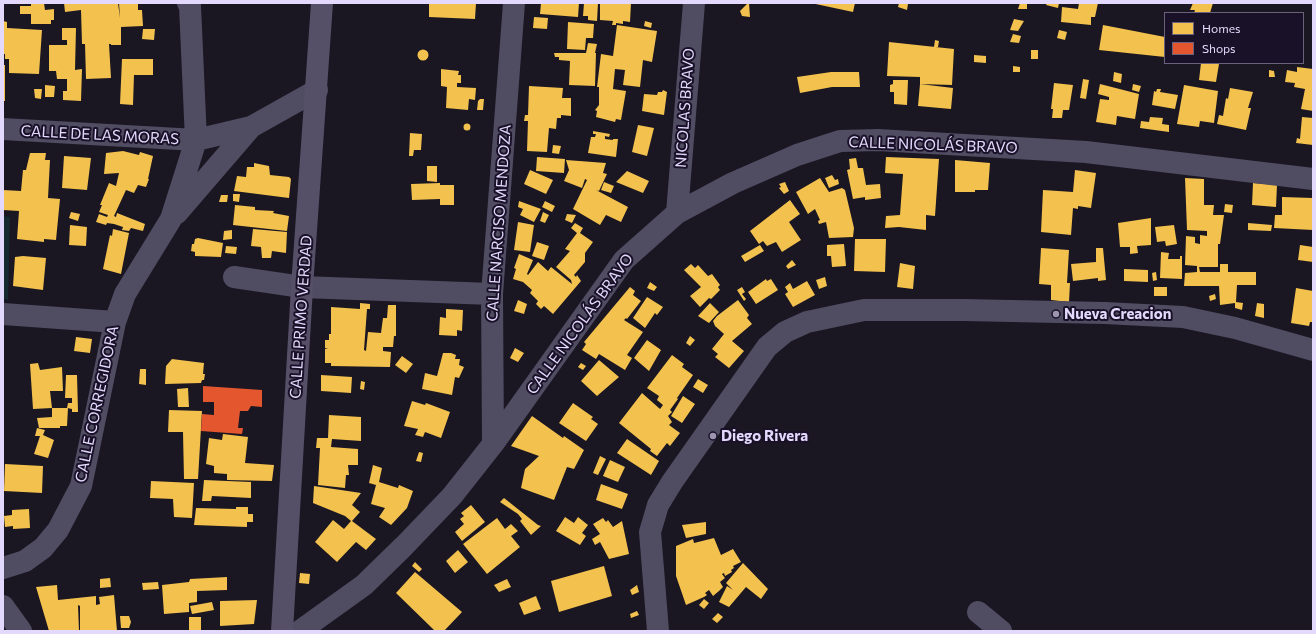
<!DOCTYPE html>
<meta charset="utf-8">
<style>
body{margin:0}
#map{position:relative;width:1316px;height:634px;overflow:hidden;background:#1a1622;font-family:Commissioner,sans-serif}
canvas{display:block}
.frame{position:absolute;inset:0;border:4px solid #e3d9fd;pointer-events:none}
.legend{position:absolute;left:1164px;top:12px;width:140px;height:52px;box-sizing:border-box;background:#191127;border:1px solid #6a617d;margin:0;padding:5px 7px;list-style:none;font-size:12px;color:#e3d9fd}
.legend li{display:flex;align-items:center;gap:8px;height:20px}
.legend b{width:20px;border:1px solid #6a617d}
</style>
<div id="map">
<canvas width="1316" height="634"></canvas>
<div class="frame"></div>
<ul class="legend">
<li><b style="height:11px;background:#f2c14e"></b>Homes</li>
<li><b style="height:11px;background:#e4572e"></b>Shops</li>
</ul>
</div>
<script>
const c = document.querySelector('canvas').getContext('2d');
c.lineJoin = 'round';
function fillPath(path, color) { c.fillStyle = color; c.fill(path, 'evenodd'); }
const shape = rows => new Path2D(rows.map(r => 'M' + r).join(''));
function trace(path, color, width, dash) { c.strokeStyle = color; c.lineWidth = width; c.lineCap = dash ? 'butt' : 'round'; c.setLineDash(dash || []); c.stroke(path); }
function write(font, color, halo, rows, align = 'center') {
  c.font = font + ' Commissioner,sans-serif'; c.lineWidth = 4; c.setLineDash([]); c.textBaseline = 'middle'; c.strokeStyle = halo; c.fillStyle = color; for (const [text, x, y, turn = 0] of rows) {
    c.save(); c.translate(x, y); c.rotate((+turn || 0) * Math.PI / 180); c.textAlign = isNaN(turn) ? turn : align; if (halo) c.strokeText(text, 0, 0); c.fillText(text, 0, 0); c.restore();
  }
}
fillPath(shape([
 [3,216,10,217,8,300,3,299]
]), '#152a2f');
fillPath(shape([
 [31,3,44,3,45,10,54,9,54,20,51,20,51,24,31,24,31,14,20,14,20,6,31,6],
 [64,3,118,3,120,18,119,3,138,3,138,10,142,10,143,26,121,27,121,45,111,45,111,44,109,44,111,78,86,79,85,44,82,44,81,10,65,12],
 [429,3,476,3,475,19,429,17],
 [541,3,579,3,578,17,540,14],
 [584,3,598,3,597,21,588,20,588,16,583,16],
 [600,3,631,3,630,22,623,21,623,24,616,23,616,25,612,25,613,21,600,20],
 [748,3,749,3,750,17,742,16,740,11],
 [811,3,855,3,853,12],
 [899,3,908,4,907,10,898,7],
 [1020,3,1027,3,1027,9,1018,9],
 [1047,3,1059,3,1058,8,1046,5],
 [1079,3,1098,3,1095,17,1091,17,1091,25,1061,22,1062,7,1078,9],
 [1193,3,1213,3,1210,13,1194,13,1195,10,1190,10],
 [534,17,548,18,547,29,533,28],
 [1014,19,1024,21,1018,31,1010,30],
 [3,21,7,22,7,28,42,30,39,74,9,73,9,59,5,59,5,54,3,54],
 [645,21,652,23,651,28,644,26],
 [568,22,594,24,593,38,586,38,585,50,567,49],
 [617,25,657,31,652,62,643,60,640,87,623,85,625,70,615,69,613,89,626,91,621,120,616,119,615,122,596,117,597,111,595,110,599,105,599,87,597,87,601,54,613,56],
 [1103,25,1165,37,1165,57,1099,50],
 [62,28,76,28,75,70,82,69,81,101,63,100,63,91,67,91,67,79,57,79,56,71,49,71,49,45,67,45,67,40,62,40],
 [143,29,155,29,154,40,142,39],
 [1059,30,1067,32,1065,40,1057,38],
 [1013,34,1021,36,1019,43,1010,42],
 [935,40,939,41,938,47,934,47],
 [889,42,954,49,952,85,920,84,920,77,887,76],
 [588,43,597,44,595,53,596,53,595,86,569,85,570,61,559,60,559,57,555,57,554,53,586,53],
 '417.5 55a5.5 5.5 0 1 1 11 0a5.5 5.5 0 1 1-11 0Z',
 [1031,50,1038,50,1038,59,1031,59],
 [974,55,986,56,986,63,974,62],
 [122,59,153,59,153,75,134,75,133,105,120,104],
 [1201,63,1219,64,1216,82,1199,80],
 [3,65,5,65,5,101,3,101],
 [1013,66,1020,67,1020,72,1013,72],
 [1297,67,1313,69,1313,111,1301,109,1305,89,1294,87,1295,83,1285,82,1287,70,1297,72],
 [441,69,459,71,458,75,461,75,461,83,457,83,457,87,476,88,475,100,469,99,468,110,446,108,447,87,441,86],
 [1269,70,1274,71,1275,77,1269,77],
 [831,72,859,72,860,87,832,87,800,93,797,77],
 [1114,72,1122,74,1121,83,1113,81],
 [1083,79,1089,80,1086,99,1080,98],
 [893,80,908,80,907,105,894,104,894,92,890,92,890,85,893,84],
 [1054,83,1073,85,1069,110,1063,110,1062,118,1052,118,1053,109,1051,109],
 [920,84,953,88,951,109,918,106],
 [1100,84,1139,94,1135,119,1117,116,1116,125,1096,122,1100,99,1109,100,1109,97,1098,94],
 [1133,84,1141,86,1139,92,1132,90],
 [45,85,55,86,54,97,45,97],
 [1184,85,1218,91,1214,123,1200,121,1199,127,1177,124],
 [529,86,563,88,562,98,571,98,571,116,561,115,561,118,557,118,556,129,549,128,547,152,527,151,528,121,524,121,525,115,528,115],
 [1230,88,1253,92,1248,108,1251,108,1246,130,1217,124,1219,115,1223,116,1226,98,1228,99],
 [34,89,42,89,41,99,35,98],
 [1157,89,1161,89,1160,92,1178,95,1175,109,1152,105,1154,91,1156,92],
 [663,90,667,92,664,115,642,111,644,94,657,95,658,92,662,92],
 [480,99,484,99,483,110,477,110,478,101],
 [1150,117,1163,118,1162,124,1169,125,1169,132,1140,128,1141,121,1149,122],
 [1302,117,1313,118,1313,145,1296,143,1297,138,1300,139],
 '463.5 127a3.5 3.5 0 1 1 7 0a3.5 3.5 0 1 1-7 0Z',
 [638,125,654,128,647,156,632,152],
 [593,131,610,134,609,137,605,136,605,139,613,140,613,139,618,139,616,157,588,153,591,137,595,137,596,134,593,134],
 [410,133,422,134,421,150,414,150,413,156,409,156],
 [553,145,561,146,559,154,552,153],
 [123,151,139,155,140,152,153,156,148,179,149,179,146,187,138,185,134,193,126,190,114,216,116,217,117,213,145,224,143,231,131,228,129,231,122,230,123,227,114,224,107,223,106,225,96,222,99,214,107,217,108,215,99,212,102,205,100,205,109,183,116,186,119,173,104,174,106,153],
 [30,153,46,153,45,160,50,160,48,198,60,199,56,240,44,239,44,242,17,239,19,211,3,210,3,190,21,191,23,170,26,170],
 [64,156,91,158,87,190,62,188],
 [537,157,565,159,564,173,536,171],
 [886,157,939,159,935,216,926,215,926,230,899,227,885,228,886,216,900,215,903,174,885,173],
 [856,158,858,168,863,168,866,185,880,184,881,198,865,200,865,197,853,199,847,170,850,169,849,159],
 [566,160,606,163,603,173,607,174,599,191,596,190,628,207,621,222,606,215,600,225,573,209,587,180,585,179,582,188,564,181,569,170],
 [955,160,990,163,988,190,975,190,975,192,955,192],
 [254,163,269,166,270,175,289,177,291,179,289,198,234,191,237,176,246,177,247,167,254,167],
 [427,166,437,166,437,182,427,181],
 [530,170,553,180,546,194,524,184],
 [1075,170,1096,173,1091,208,1078,206,1078,209,1073,208,1071,235,1041,232,1043,190,1073,192],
 [627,171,649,181,643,193,616,182],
 [832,175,835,180,838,179,839,184,829,188,825,178],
 [820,178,829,192,842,188,845,190,854,228,853,237,829,238,826,222,819,224,818,221,820,220,815,209,808,214,796,192],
 [1185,178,1204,179,1204,205,1214,205,1213,215,1224,215,1220,244,1218,244,1218,267,1199,267,1200,272,1220,272,1220,264,1228,264,1228,272,1256,272,1256,285,1237,285,1236,302,1243,303,1242,310,1235,308,1235,303,1220,305,1219,286,1184,286,1185,273,1197,272,1197,266,1185,265,1186,236,1195,237,1195,243,1200,244,1200,235,1207,236,1207,231,1187,230],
 [604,182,614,186,611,193,601,190],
 [785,182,789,191,784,194,779,188,781,187,779,184],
 [440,183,440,185,454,185,454,205,440,205,440,199,412,200,411,184],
 [1253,183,1277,185,1276,207,1252,205],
 [233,194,240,194,239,202,233,201],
 [221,195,228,195,227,202,219,202],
 [1282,197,1313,198,1313,230,1274,228,1275,215,1282,215],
 [790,200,800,214,789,222,801,240,782,252,776,242,767,246,763,241,759,244,750,231],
 [519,201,541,209,534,222,520,215,523,209,518,207],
 [545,201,555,206,552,212,542,207],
 [1225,204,1233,205,1232,213,1224,212],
 [235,205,255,207,255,210,274,211,273,213,289,216,287,231,233,225],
 [71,212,80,214,78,221,69,218],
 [543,212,549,215,545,223,540,221],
 [567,214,576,215,572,223,565,220],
 [1151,218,1151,245,1137,246,1138,253,1130,254,1130,247,1120,247,1118,223],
 [518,222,534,225,530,252,514,250],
 [575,223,583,228,580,233,593,242,585,253,585,262,574,275,576,277,577,275,581,281,553,314,544,306,541,309,536,304,538,301,530,293,532,290,523,282,513,279,516,269,514,268,519,254,533,260,527,274,528,275,538,262,548,271,551,267,572,284,571,280,556,267,570,251,565,249,577,233,571,228],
 [1248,223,1272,225,1271,231,1248,230],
 [70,225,87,227,86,246,69,245],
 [1174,225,1177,244,1166,246,1165,241,1157,242,1155,227],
 [113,229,129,233,121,274,103,269,110,235,112,236],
 [253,229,287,232,286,253,272,251,271,258,262,258,261,247,251,246],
 [232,230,232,239,223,240,224,231],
 [198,238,223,243,221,257,195,256,195,252,191,251,192,244,194,244,195,239],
 [855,239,886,239,885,272,854,271],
 [537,242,549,246,544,260,532,256],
 [844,244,846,266,832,267,831,256,827,256,827,245],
 [760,245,764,251,745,262,741,256],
 [1300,245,1313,247,1313,262,1298,260],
 [226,246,237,247,236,254,225,253],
 [1041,248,1069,250,1067,283,1070,283,1069,302,1051,300,1051,285,1039,284],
 [1096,248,1103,248,1106,280,1098,281,1098,278,1073,281,1071,264,1096,262],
 [1161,252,1169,253,1168,259,1180,259,1180,256,1182,256,1182,279,1160,278],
 [23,256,46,258,43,290,13,286,15,257],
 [792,260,796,265,788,269,786,266],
 [900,263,915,266,913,289,897,287],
 [691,264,695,268,698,265,708,276,712,274,720,285,718,287,720,290,711,299,709,298,700,307,690,296,701,287,684,270],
 [1124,269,1148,270,1148,282,1124,281],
 [1156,272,1157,280,1153,281,1152,273],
 [825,277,827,286,819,289,816,280],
 [766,279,767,281,771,279,778,290,756,304,748,292],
 [807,281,815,295,793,307,785,294,788,292,785,287,790,283,793,289],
 [650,282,657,287,654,291,647,288],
 [630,287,635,291,633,295,641,301,627,319,626,318,624,320,643,332,627,355,632,358,625,370,599,354,596,359,582,350,586,344,584,342],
 [742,287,745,292,742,294,746,299,744,301,737,290],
 [1154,287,1167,287,1167,296,1154,296],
 [1296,288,1313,291,1313,322,1310,322,1309,326,1291,323],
 [1215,294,1216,299,1210,301,1209,296],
 [647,297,663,307,657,315,655,313,645,328,633,318],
 [518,300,527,304,524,314,514,311],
 [738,300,749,315,747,318,752,324,732,341,744,351,729,368,715,357,718,354,712,349,724,334,715,326,713,321,717,316],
 [360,303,370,304,370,309,367,309,364,350,366,351,368,332,381,333,383,318,387,318,388,305,396,305,396,336,394,336,393,347,383,347,383,351,391,352,390,367,331,366,331,363,325,363,325,349,328,349,325,348,325,340,329,340,329,334,331,334,331,307,360,309],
 [710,303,719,312,709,323,698,316],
 [1257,303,1264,304,1264,318,1255,316],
 [446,309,463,310,462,331,457,330,457,336,439,335,440,317,446,318],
 [690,336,695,340,690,346,686,343],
 [76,337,92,339,90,353,74,351],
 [647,340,661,350,649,371,634,358],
 [515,348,524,353,518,362,510,358],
 [443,353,451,353,456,355,455,359,460,359,459,365,464,367,459,378,455,377,452,395,422,389,425,373,437,376],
 [672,355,684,364,682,367,693,375,677,398,678,399,670,410,672,412,668,416,672,422,669,425,680,433,670,446,667,443,657,456,650,451,651,449,619,423,642,393,660,409,663,405,657,400,659,396,647,388],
 [402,356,413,364,406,373,395,365],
 [172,359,204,363,203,374,205,374,204,380,202,380,201,383,165,384,166,366],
 [599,360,619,377,597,396,581,381],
 [38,363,40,370,62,367,63,391,50,391,52,408,33,409,30,364],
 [581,363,586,366,583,370,578,367],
 [140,369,146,369,146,385,139,384],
 [66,375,77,375,78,412,72,412,72,409,67,408,68,403,72,403,72,398,65,398],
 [321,375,352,377,351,393,321,391],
 [698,379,708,385,703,393,693,387],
 [361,381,365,382,364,390,360,389],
 [188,388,189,407,178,407,177,389],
 [683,396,695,404,682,423,671,416],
 [412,401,425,405,426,403,450,412,441,438,425,432,423,437,415,435,418,429,404,426],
 [573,403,593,417,591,419,598,424,586,441,559,423],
 [52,408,68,408,67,426,60,426,60,428,39,428,37,418,52,417],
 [169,410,202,411,198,479,184,479,183,432,168,432],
 [329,415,361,417,361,441,332,439,331,447,358,449,358,465,348,465,349,475,346,475,345,488,318,485,320,448,316,448,317,438,328,438],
 [532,416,563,438,564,436,584,450,574,469,567,467,554,500,521,488,525,469,539,456,511,446],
 [37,428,45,430,43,435,54,440,48,458,34,454,40,436,35,436],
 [223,434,248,437,245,463,274,465,272,481,227,480,227,474,214,473,214,466,206,464,209,438,222,440],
 [627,439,659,461,651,475,617,453],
 [419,452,423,453,421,462,416,461],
 [600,456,606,459,598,475,593,473],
 [610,460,625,467,618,482,603,476],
 [5,464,43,466,42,493,4,491],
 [373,465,382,468,379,482,398,488,399,485,413,491,407,508,391,525,379,517,385,508,371,504,376,485,369,483],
 [204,480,251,482,251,498,212,496,211,501,202,501],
 [151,481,194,483,192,518,174,517,173,499,150,498],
 [601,484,628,494,622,509,596,500],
 [314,486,361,493,352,505,360,512,352,521,376,539,366,550,356,542,337,562,315,542,333,520,344,529,351,521,345,516,313,503],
 [504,498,538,525,541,526,531,535,520,521,522,519,518,514,500,502],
 [471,505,485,522,462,541,455,532,464,524,460,519,464,516,461,513],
 [236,507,248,507,248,514,253,514,253,522,247,522,247,527,194,525,196,508,236,509],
 [29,509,30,528,13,529,13,526,5,527,4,516,12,515,12,510],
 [565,517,574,523,578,517,588,525,582,533,586,536,580,545,556,531],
 [497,518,505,529,511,524,518,531,511,536,520,547,487,574,463,544],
 [603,518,606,522,608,520,613,527,622,521,629,554,609,559,600,542,595,545,592,539,600,534,593,524],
 [706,522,706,534,686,538,682,525],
 [714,538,721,555,733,549,741,562,733,566,734,568,731,570,732,572,725,576,724,573,722,574,725,578,720,582,723,587,719,591,713,596,709,590,705,593,707,595,704,597,686,605,676,576,676,546,693,539,694,543],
 [458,550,468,562,455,573,446,561],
 [415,562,422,569,419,572,412,566],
 [743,563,768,589,761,599,746,587,729,607,719,602,727,586,733,590,726,583],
 [604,566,612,596,559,612,551,581],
 [415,572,462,612,444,631,434,630,396,593],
 [300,573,310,574,309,584,299,583],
 [227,577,227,590,197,591,197,602,189,603,189,612,164,614,162,585,189,582,190,579],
 [110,578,111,587,100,588,100,579],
 [507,579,511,587,499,592,494,585],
 [158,582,159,589,143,590,142,583],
 [57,585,58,600,96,596,96,605,100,604,99,597,114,595,117,631,80,631,80,606,78,605,79,631,49,631,36,587],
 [637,585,639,592,632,595,630,590],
 [536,596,541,609,524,615,519,603],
 [704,599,709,603,704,609,699,605],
 [257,600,254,624,220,626,220,601],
 [212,602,214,610,192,614,190,606],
 [637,611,639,615,631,618,630,614],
 [718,613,723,617,717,623,712,619],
 [120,616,129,616,131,622,129,628,121,628],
 [189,617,201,617,201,631,189,631]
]), '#f2c14e');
fillPath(shape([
 [203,386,262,390,262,407,251,406,248,411,240,411,238,428,243,428,242,434,201,431,202,414,214,415,214,402,203,402]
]), '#e4572e');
trace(shape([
 [3,129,196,140,251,127,317,90],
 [177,213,251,127],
 [677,213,694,3],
 [234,277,302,287,492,294],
 [3,314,115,322],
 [493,444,492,294,514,3],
 [3,568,25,561,43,548,58,530,81,486,115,322,125,294,171,219,196,140,190,6,188,3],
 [3,606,21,631],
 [978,612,1001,631],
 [300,631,364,585,404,546,452,496,493,444,624,260,677,213,733,183,797,155,840,141,878,140,1086,152,1313,179],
 [658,631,650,532,658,505,672,482,767,347,785,332,807,322,864,310,964,310,1105,313,1183,317,1235,328,1313,350]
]), '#504c62', 22);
trace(shape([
 [282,631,302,287,322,3]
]), '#564f68', 22);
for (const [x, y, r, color] of [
 [1056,314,4,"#9d95b0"],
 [713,436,4,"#9d95b0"]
]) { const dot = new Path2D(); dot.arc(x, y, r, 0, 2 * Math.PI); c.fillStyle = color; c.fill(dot); trace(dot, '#191127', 1.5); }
write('15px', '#e3d9fd', '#191127', [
 ["NICOLAS BRAVO",685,108,-86],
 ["CALLE DE LAS MORAS",100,135,3],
 ["CALLE NICOLÁS BRAVO",933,145,2],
 ["CALLE NARCISO MENDOZA",499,223,-86],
 ["CALLE PRIMO VERDAD",301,317,-86],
 ["CALLE NICOLÁS BRAVO",580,324,-54],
 ["CALLE CORREGIDORA",97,404,-78]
]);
write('bold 15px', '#e3d9fd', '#191127', [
 ["Nueva Creacion",1064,314],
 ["Diego Rivera",721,436]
], 'left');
</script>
